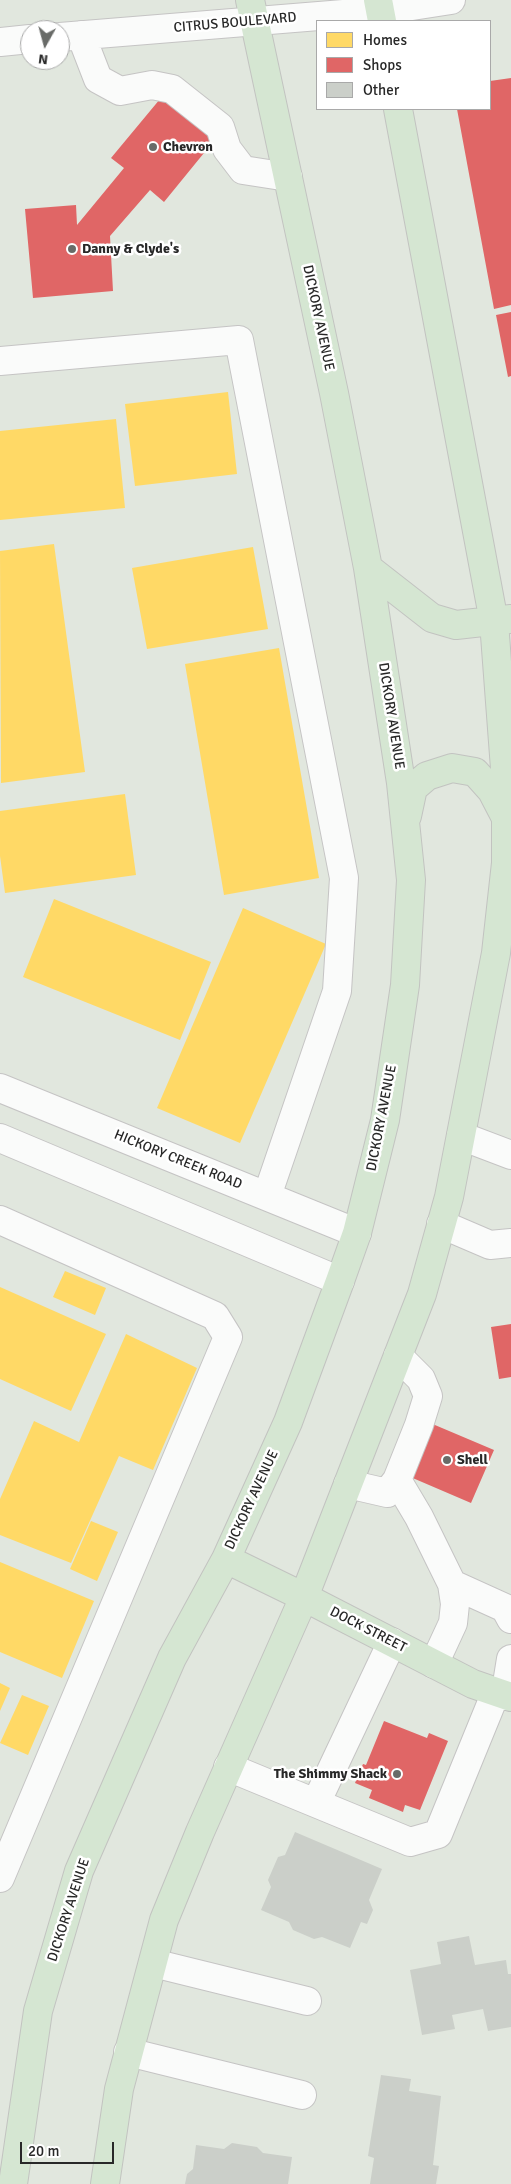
<!DOCTYPE html>
<style>
body{margin:0}
#map{position:relative;width:511px;height:2184px;overflow:hidden;background:#e1e7de;font-family:Signika,sans-serif}
canvas{display:block}
.legend{position:absolute;left:316px;top:20px;width:175px;height:90px;box-sizing:border-box;background:#fff;border:1px solid #a9a9a9;margin:0;padding:6px 9px;list-style:none;font-size:15px;color:#282828}
.legend li{display:flex;align-items:center;gap:10px;height:25px}
.legend b{width:25px;border:1px solid #a9a9a9}
.north{position:absolute;left:20px;top:20px;width:50px;height:50px;box-sizing:border-box;background:#fff;border:1px solid #a9a9a9;border-radius:50%;rotate:187deg;font-size:14px;font-weight:700;line-height:20px;text-align:center;color:#282828}
.north::after{content:'';display:block;margin:auto;width:18px;height:22px;background:#696b68;clip-path:polygon(50% 0,100% 100%,50% 72%,0 100%)}
.scale{position:absolute;left:20px;top:2142px;width:94px;height:22px;box-sizing:border-box;border:2px solid #282828;border-top:0;padding-left:6px;font-size:15px;line-height:18px;white-space:nowrap;color:#282828;-webkit-text-stroke:4px #fff;paint-order:stroke}
</style>
<div id="map">
<canvas width="511" height="2184"></canvas>
<ul class="legend">
<li><b style="height:14px;background:#ffd966"></b>Homes</li>
<li><b style="height:14px;background:#e06666"></b>Shops</li>
<li><b style="height:14px;background:#cbcfc9"></b>Other</li>
</ul>
<div class="north">N</div>
<div class="scale">20 m</div>
</div>
<script>
const c = document.querySelector('canvas').getContext('2d');
c.lineJoin = 'round';
function fillPath(path, color) { c.fillStyle = color; c.fill(path, 'evenodd'); }
const shape = rows => new Path2D(rows.map(r => 'M' + r).join(''));
function trace(path, color, width, dash) { c.strokeStyle = color; c.lineWidth = width; c.lineCap = dash ? 'butt' : 'round'; c.setLineDash(dash || []); c.stroke(path); }
function write(font, color, halo, rows, align = 'center') {
  c.font = font + ' Signika,sans-serif'; c.lineWidth = 5; c.setLineDash([]); c.textBaseline = 'middle'; c.strokeStyle = halo; c.fillStyle = color; for (const [text, x, y, turn = 0] of rows) {
    c.save(); c.translate(x, y); c.rotate((+turn || 0) * Math.PI / 180); c.textAlign = isNaN(turn) ? turn : align; if (halo) c.strokeText(text, 0, 0); c.fillText(text, 0, 0); c.restore();
  }
}
fillPath(shape([
 [228,392,237,474,135,486,125,404],
 [116,419,125,508,0,520,0,431],
 [54,544,85,772,1,783,0,551],
 [253,547,268,629,147,649,132,568],
 [279,648,319,878,224,895,185,664],
 [125,794,136,875,5,893,0,856,0,811],
 [54,899,211,962,180,1040,23,977],
 [243,908,326,944,240,1143,157,1108],
 [65,1271,106,1288,95,1315,53,1297],
 [0,1287,106,1334,71,1411,0,1379],
 [126,1334,197,1368,153,1470,119,1456,71,1563,0,1535,0,1499,34,1421,79,1442],
 [91,1521,118,1532,97,1581,70,1569],
 [0,1562,94,1601,62,1678,0,1652],
 [0,1683,10,1688,0,1711],
 [22,1695,49,1706,28,1755,0,1743]
]), '#ffd966');
fillPath(shape([
 [511,78,511,305,494,309,457,109,490,109,490,81],
 [165,93,217,137,164,202,150,190,110,236,113,291,33,298,25,209,76,205,77,225,124,168,111,158],
 [511,312,511,376,508,377,496,315],
 [511,1324,511,1377,499,1379,491,1327],
 [416,1417,494,1450,471,1503,394,1470],
 [384,1721,427,1738,429,1733,448,1741,420,1810,405,1805,403,1812,369,1798,372,1790,355,1783,363,1764,366,1765]
]), '#e06666');
fillPath(shape([
 [295,1832,382,1869,369,1900,373,1910,367,1924,361,1922,350,1948,322,1937,314,1939,293,1930,289,1922,261,1910,271,1887,268,1880,278,1857,285,1855],
 [469,1936,475,1965,506,1960,508,1974,511,1974,511,2027,488,2031,483,2009,452,2015,455,2029,422,2035,410,1970,441,1964,437,1942],
 [381,2075,411,2079,409,2091,441,2096,433,2165,439,2166,436,2184,370,2184,374,2158,368,2156],
 [232,2143,257,2147,263,2153,292,2157,288,2184,185,2184,187,2174,193,2169,196,2145,224,2149]
]), '#cbcfc9');
const minor = shape([
 [81,35,98,79,120,91,152,85,172,89,220,127,227,149,243,170,288,177],
 [60,37,380,11,451,0],
 [0,42,30,39],
 [0,361,239,340,344,878,337,991,267,1196],
 [0,1088,357,1233],
 [461,1136,511,1155],
 [0,1138,340,1281],
 [0,1220,215,1316,228,1337,0,1878],
 [441,1224,490,1245,511,1243],
 [397,1480,419,1517,452,1584,455,1604,453,1623,434,1664],
 [348,1484,387,1493,397,1480,419,1425,428,1396,421,1379,398,1356],
 [452,1584,505,1608,511,1619],
 [505,1696,511,1659],
 [228,1767,410,1842,438,1834,496,1692],
 [316,1803,392,1642],
 [153,1963,307,2001],
 [128,2052,302,2095]
]);
const major = shape([
 [378,0,382,21],
 [368,568,432,618,456,625,511,619],
 [407,816,413,788,427,776,452,768,475,772,492,791,506,818],
 [226,1559,304,1597,473,1684,511,1697],
 [13,2184,38,2011,79,1871,172,1658,226,1559,288,1422,340,1281,357,1233,385,1120,405,985,411,880,401,783,368,568,334,393,250,0],
 [105,2184,119,2089,164,1920,200,1832,304,1597,422,1294,449,1197,496,953,506,863,506,782,494,622,398,109]
]);
trace(minor, '#c5c4c4', 30);
trace(major, '#c2c3c0', 30);
trace(minor, '#fafbfa', 28);
trace(major, '#d5e6d2', 28);
for (const [x, y, r, color] of [
 [153,147,5,"#696b68"],
 [72,249,5,"#696b68"],
 [447,1460,5,"#696b68"],
 [397,1774,5,"#696b68"]
]) { const dot = new Path2D(); dot.arc(x, y, r, 0, 2 * Math.PI); c.fillStyle = color; c.fill(dot); trace(dot, '#fff', 2); }
write('14px', '#282828', '#fff', [
 ["CITRUS BOULEVARD",235,23,-5],
 ["DICKORY AVENUE",318,318,78],
 ["DICKORY AVENUE",391,716,81],
 ["DICKORY AVENUE",382,1118,-79],
 ["HICKORY CREEK ROAD",178,1160,22],
 ["DICKORY AVENUE",252,1500,-65],
 ["DOCK STREET",368,1630,27],
 ["DICKORY AVENUE",69,1910,-72]
]);
write('bold 14px', '#282828', '#fff', [
 ["Chevron",163,147],
 ["Danny & Clyde's",82,249],
 ["Shell",457,1460],
 ["The Shimmy Shack",387,1774,"right"]
], 'left');
</script>
